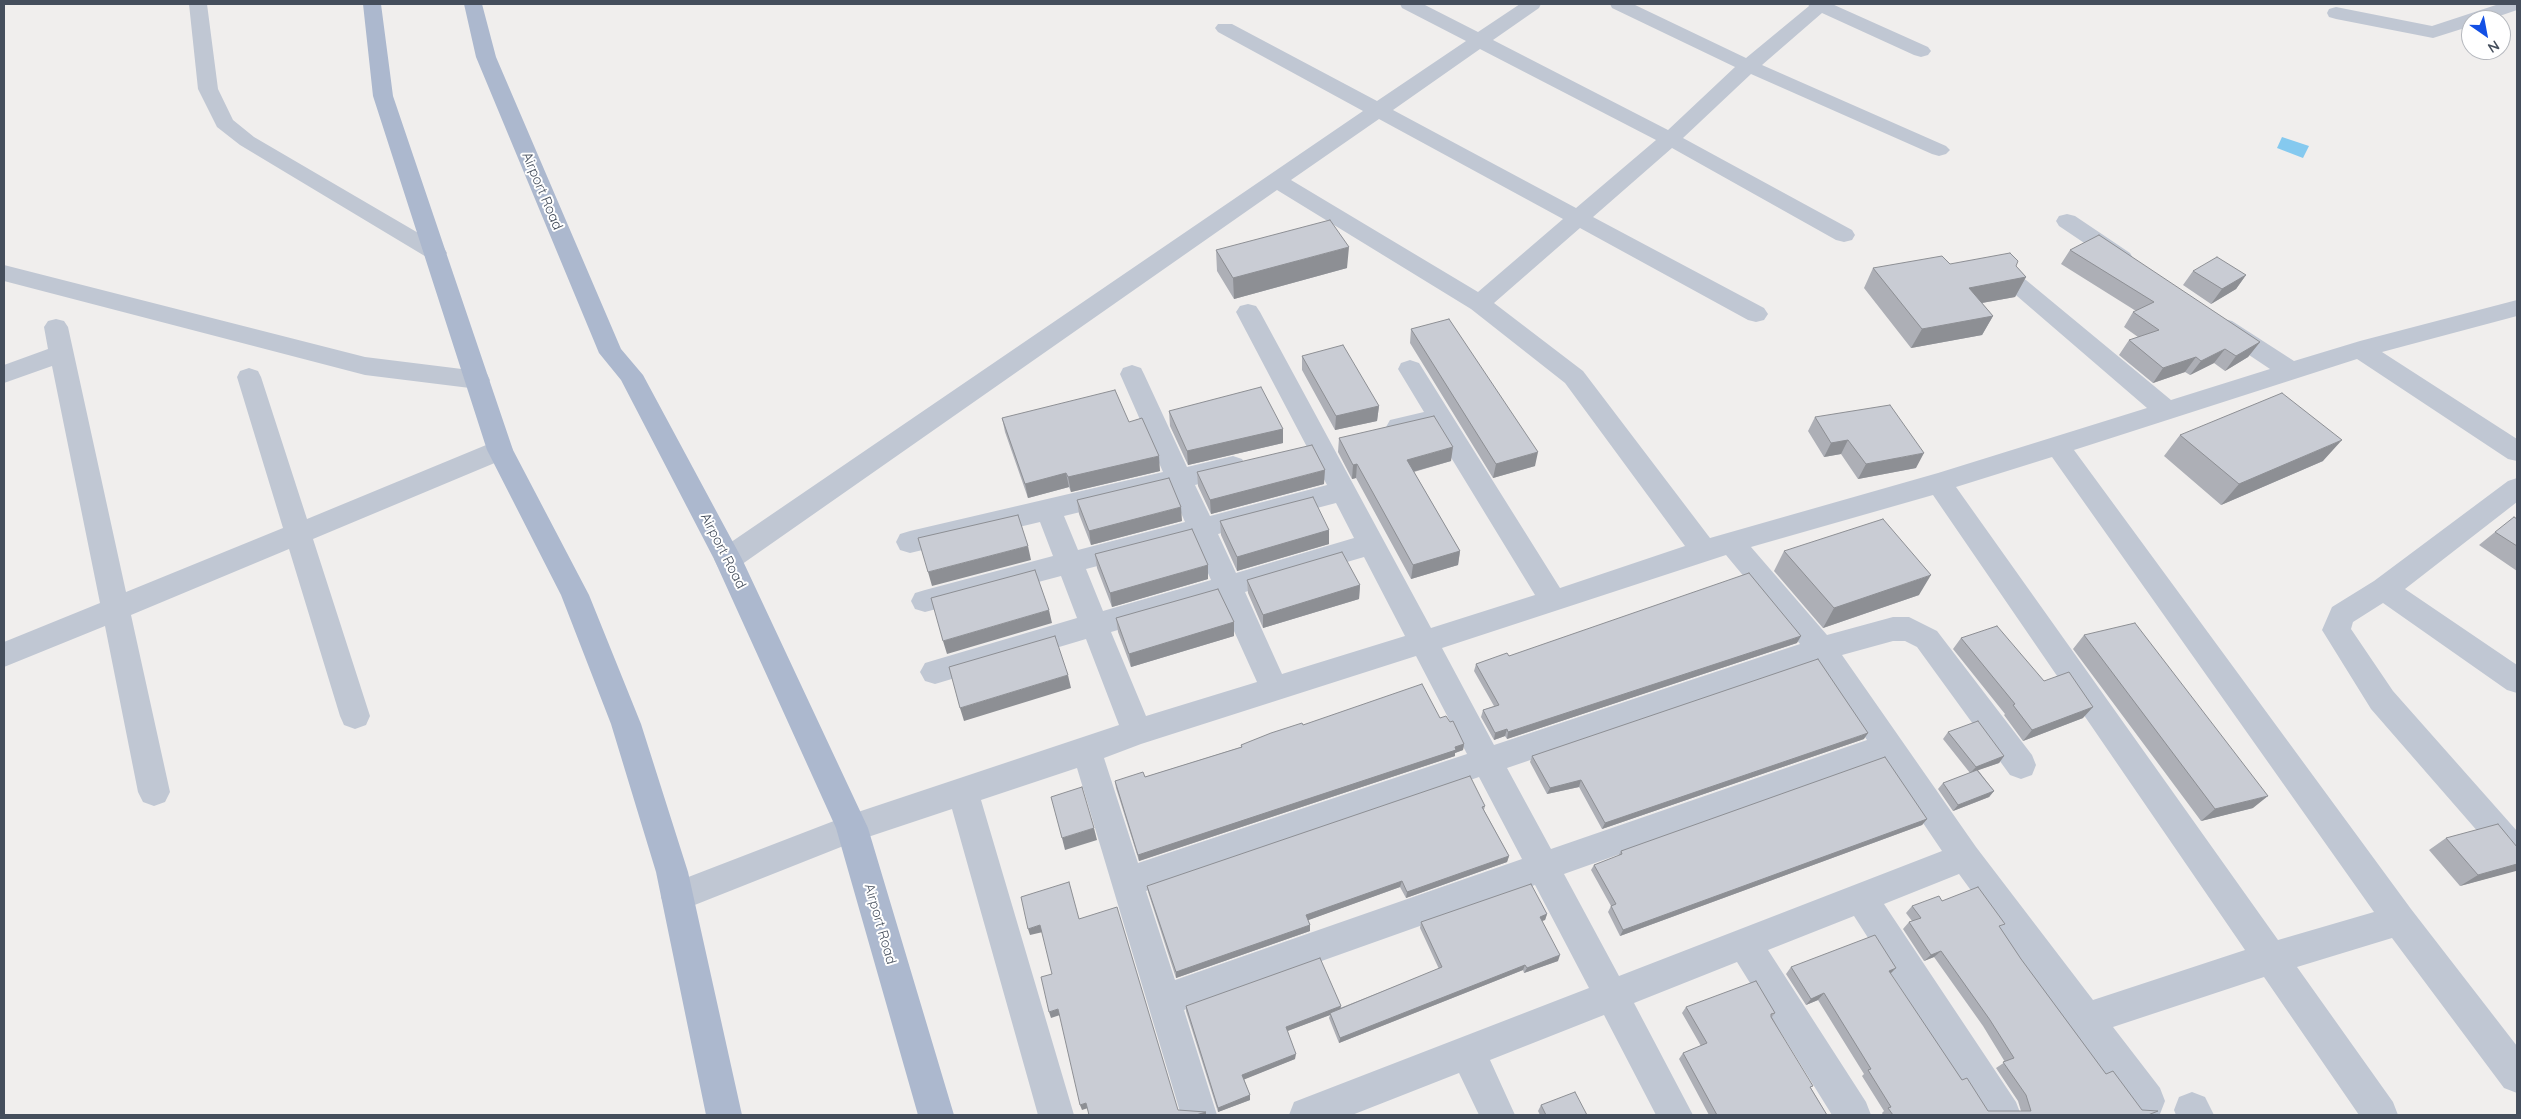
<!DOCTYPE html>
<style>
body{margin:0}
#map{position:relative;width:2521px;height:1119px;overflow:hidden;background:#f0eeed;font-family:Quicksand,sans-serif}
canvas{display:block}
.frame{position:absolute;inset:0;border:5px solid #454e5c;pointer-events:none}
.north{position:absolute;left:2461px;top:10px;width:50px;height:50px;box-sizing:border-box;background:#fff;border:1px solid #b5b8be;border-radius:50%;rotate:147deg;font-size:14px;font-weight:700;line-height:20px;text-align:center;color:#454e5c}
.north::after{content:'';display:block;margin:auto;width:18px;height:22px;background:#1350e5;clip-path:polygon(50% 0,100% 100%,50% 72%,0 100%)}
</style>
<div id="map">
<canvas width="2521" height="1119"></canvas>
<div class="frame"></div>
<div class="north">N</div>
</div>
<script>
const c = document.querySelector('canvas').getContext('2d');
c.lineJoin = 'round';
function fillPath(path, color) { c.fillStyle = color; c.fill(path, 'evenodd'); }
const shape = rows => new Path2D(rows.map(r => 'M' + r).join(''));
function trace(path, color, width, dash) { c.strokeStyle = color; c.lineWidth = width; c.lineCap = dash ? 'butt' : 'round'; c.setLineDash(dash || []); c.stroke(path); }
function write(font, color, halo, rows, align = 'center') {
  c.font = font + ' Quicksand,sans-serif'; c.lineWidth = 4; c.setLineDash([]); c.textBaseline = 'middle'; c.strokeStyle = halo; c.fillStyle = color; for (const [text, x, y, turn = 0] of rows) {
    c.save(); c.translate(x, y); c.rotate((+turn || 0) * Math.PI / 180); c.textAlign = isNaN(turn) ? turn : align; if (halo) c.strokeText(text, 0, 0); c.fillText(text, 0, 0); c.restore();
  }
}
fillPath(shape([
 [2282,137,2309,146,2303,158,2277,148]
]), '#85c9ef');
fillPath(shape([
 [189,4,207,4,218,89,233,120,254,137,444,248,447,253,444,258,436,260,428,258,240,145,217,127,198,89,189,4],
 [1400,4,1423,4,1478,32,1520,4,1541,4,1539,8,1493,40,1668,130,1735,67,1612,8,1610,4,1633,4,1746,58,1809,6,1808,4,1832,4,1928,47,1931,51,1928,55,1921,57,1914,55,1822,13,1762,65,1946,146,1950,150,1946,154,1939,156,1932,154,1751,74,1683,138,1852,230,1855,235,1852,240,1844,242,1836,240,1672,148,1593,217,1764,308,1768,314,1764,320,1756,322,1748,320,1580,228,1494,303,1583,371,1710,538,1938,473,2147,408,2010,290,2006,285,2010,280,2018,277,2026,280,2171,400,2270,369,2216,333,2212,327,2216,321,2224,319,2232,321,2294,361,2360,341,2517,300,2517,316,2382,352,2517,439,2517,461,2508,459,2357,359,2074,450,2411,909,2517,1046,2517,1093,2504,1088,2392,938,2297,967,2393,1102,2398,1115,2359,1115,2264,977,2113,1027,2160,1088,2165,1101,2160,1114,2138,1115,2134,1114,1959,874,1884,904,2016,1102,2021,1115,1982,1115,1854,916,1768,950,1866,1102,1871,1115,1832,1115,1737,962,1634,1003,1693,1115,1656,1115,1604,1015,1490,1060,1515,1115,1479,1115,1459,1073,1352,1115,1289,1115,1294,1102,1589,988,1535,885,1184,1010,1217,1115,1181,1115,1077,768,981,800,1074,1115,1038,1115,952,809,856,841,677,912,665,908,661,897,665,886,852,814,1119,725,1086,639,935,684,925,681,920,672,925,663,935,660,1077,618,1061,576,925,612,915,609,911,601,915,593,925,590,1053,556,1040,522,910,553,900,550,896,542,900,534,910,531,1163,472,1120,374,1123,368,1132,365,1141,368,1144,374,1187,467,1233,456,1242,459,1246,466,1242,473,1195,485,1210,516,1327,485,1236,312,1240,306,1248,304,1256,306,1260,312,1431,628,1535,595,1433,428,1399,436,1390,434,1386,427,1390,420,1424,412,1398,369,1401,363,1410,360,1419,363,1560,588,1685,546,1565,383,1471,309,1277,190,738,567,728,570,718,567,714,559,718,551,1363,111,1218,32,1215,28,1218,24,1232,24,1377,101,1466,41,1402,8,1400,4],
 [1480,49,1656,140,1576,208,1393,110,1480,49],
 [1379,119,1563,219,1478,292,1291,180,1379,119],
 [2052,457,2374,912,2278,940,1956,487,2052,457],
 [1171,490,1185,522,1078,550,1064,516,1171,490],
 [1933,495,2245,950,2093,1000,1976,847,1842,655,1893,641,1905,641,1917,647,2010,775,2021,779,2032,775,2036,765,2032,755,1937,631,1909,617,1893,617,1827,635,1751,547,1933,495],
 [1336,503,1354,538,1236,573,1218,534,1336,503],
 [1194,541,1211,580,1103,611,1086,569,1194,541],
 [1726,555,1800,644,1494,745,1442,648,1726,555],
 [1364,557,1405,636,1282,674,1245,592,1364,557],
 [1220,600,1257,682,1146,716,1111,632,1220,600],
 [1416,656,1467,754,1138,863,1104,758,1141,744,1416,656],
 [1815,663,1867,740,1551,849,1507,768,1815,663],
 [1881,761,1942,851,1619,976,1564,874,1881,761],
 [1479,777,1522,859,1175,980,1146,891,1479,777],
 [2499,4,2517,4,2517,10,2488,20,2471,20,2471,26,2433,38,2336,19,2329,17,2327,13,2329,9,2336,7,2432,26,2499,4],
 [2067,214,2075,216,2130,253,2133,258,2130,263,2122,265,2114,263,2059,226,2056,221,2059,216,2067,214],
 [4,265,365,357,478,371,487,374,490,380,487,386,478,389,365,375,4,281,4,265],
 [56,319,64,321,68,327,126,592,283,528,237,377,240,371,249,368,258,371,261,377,307,519,491,443,500,440,509,443,513,450,509,457,313,539,370,716,366,725,355,729,344,725,340,716,289,549,131,615,170,792,165,802,154,806,143,802,138,792,105,626,4,667,4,642,100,603,52,366,4,383,4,365,48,349,44,327,48,321,56,319],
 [2517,478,2517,502,2405,589,2517,665,2517,693,2507,690,2383,603,2353,622,2351,629,2393,691,2517,831,2517,869,2506,864,2371,709,2322,630,2332,607,2374,581,2508,481,2517,478],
 [2192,1092,2205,1097,2214,1115,2176,1115,2174,1110,2179,1097,2192,1092]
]), '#c0c7d3');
fillPath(shape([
 [363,4,381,4,393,96,513,450,589,595,641,724,688,872,742,1115,706,1115,656,872,611,724,561,595,487,450,373,96,363,4],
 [464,4,482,4,496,57,621,349,643,375,742,559,868,828,954,1115,918,1115,836,828,714,559,621,380,599,353,476,57,464,4]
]), '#acb8ce');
fillPath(shape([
 [1216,250,1347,268,1234,299,1217,271],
 [2070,250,2260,342,2248,357,2225,371,2214,363,2190,375,2185,372,2153,383,2119,355,2129,340,2138,337,2124,327,2133,312,2136,311,2061,264],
 [1950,264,2016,266,2026,277,2015,297,1982,303,1993,316,1982,335,1911,348,1864,288,1873,268],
 [2193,271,2246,275,2236,289,2211,304,2183,285],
 [1411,329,1535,466,1493,478,1410,343],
 [1302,356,1379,406,1377,421,1335,430,1302,370],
 [1169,411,1283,429,1283,443,1188,465,1170,426],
 [1815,417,1916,468,1858,479,1841,454,1824,457,1808,431],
 [1002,418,1129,422,1160,471,1071,492,1069,487,1028,498,1005,432],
 [2180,435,2323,461,2221,505,2164,456],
 [1339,438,1451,461,1414,472,1460,551,1458,565,1411,579,1356,478,1352,479,1338,452],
 [1197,472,1324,484,1211,514,1198,486],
 [1077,500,1182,521,1091,545,1079,514],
 [2517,519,2517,571,2479,545,2495,532],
 [1220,521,1329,530,1329,544,1237,571,1221,535],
 [1784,551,1919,595,1823,628,1774,571],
 [1095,554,1208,579,1112,607,1097,568],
 [1247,580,1360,585,1359,599,1263,628,1248,593],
 [1116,618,1234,622,1234,636,1131,667,1118,632],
 [2084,635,2253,808,2201,821,2073,649],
 [1961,638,2044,681,2083,718,2023,741,2004,715,2005,714,1953,649],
 [1797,643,1507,739,1505,736,1494,740,1481,717,1483,710,1494,706,1474,671,1476,664,1509,656],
 [1440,718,1450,722,1464,744,1463,750,1455,753,1455,756,1139,861,1116,788,1115,781,1145,777,1241,747,1241,745,1303,725],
 [1948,732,2004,756,1999,763,1978,770,1994,791,1989,797,1953,811,1938,789,1943,783,1970,773,1943,739],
 [1864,739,1602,829,1579,787,1547,794,1530,762,1532,756],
 [1485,806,1484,810,1509,856,1507,862,1406,898,1400,887,1308,920,1310,925,1310,931,1176,978,1148,892,1147,886],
 [1927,819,1922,825,1620,936,1608,912,1611,906,1591,870,1594,865,1618,856,1621,851],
 [2446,838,2517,847,2517,870,2460,886,2429,850],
 [1942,901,2000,928,2021,959,2106,1074,2142,1110,2150,1115,1883,1115,1882,1113,1884,1111,1862,1076,1864,1074,1818,1000,1806,1005,1786,974,1791,967,1890,974,1962,1080,1988,1111,2021,1111,2018,1101,1996,1068,2005,1062,1983,1026,1934,957,1924,961,1903,929,1909,922,1912,921,1906,913,1912,906],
 [1547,914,1545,920,1542,921,1558,961,1524,973,1523,970,1339,1043,1329,1018,1330,1015,1287,1031,1295,1059,1244,1079,1250,1095,1250,1100,1218,1112,1186,1011,1186,1006,1341,1006,1340,1008,1439,969,1420,928,1421,922],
 [1686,1007,1775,1013,1772,1017,1811,1088,1827,1115,1709,1115,1679,1059,1683,1053,1701,1046,1682,1013],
 [1541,1105,1587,1115,1540,1115,1538,1111]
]), '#adafb6');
fillPath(shape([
 [1349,247,1347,268,1234,299,1233,278],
 [2246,275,2236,289,2211,304,2222,289],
 [2026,277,2015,297,1959,307,1969,288],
 [1993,316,1982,335,1911,348,1922,329],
 [2260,342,2248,357,2225,371,2236,356],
 [2225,349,2214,363,2190,375,2201,361],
 [2196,357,2185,372,2153,383,2163,368],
 [1379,406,1377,421,1335,430,1336,416],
 [1283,429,1283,443,1188,465,1187,451],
 [1848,440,1841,454,1824,457,1831,443],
 [2342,440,2323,461,2221,505,2239,484],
 [1453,447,1451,461,1405,474,1407,460],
 [1538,452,1535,466,1493,478,1496,464],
 [1924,453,1916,468,1858,479,1866,464],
 [1159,456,1160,471,1071,492,1068,477],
 [1357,464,1356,478,1352,479,1353,465],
 [1325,470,1324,484,1211,514,1210,500],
 [1066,473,1069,487,1028,498,1025,484],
 [1181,507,1182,521,1091,545,1089,531],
 [1329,530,1329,544,1237,571,1237,557],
 [1028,546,1031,560,932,586,928,572],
 [1460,551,1458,565,1411,579,1413,565],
 [1208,565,1208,579,1112,607,1110,593],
 [1931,575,1919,595,1823,628,1834,608],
 [1360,585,1359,599,1263,628,1263,615],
 [1049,610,1052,623,947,654,943,641],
 [1234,622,1234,636,1131,667,1129,654],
 [1801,636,1797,643,1507,739,1508,732],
 [1068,675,1071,688,964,721,960,708],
 [2093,707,2083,718,2023,741,2032,730],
 [1507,729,1505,736,1494,740,1495,733],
 [1868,733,1864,739,1602,829,1605,823],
 [1464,744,1463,750,1455,753,1455,756,1139,861,1138,855],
 [2004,756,1999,763,1970,773,1976,767],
 [1581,780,1579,787,1547,794,1550,788],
 [1994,791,1989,797,1953,811,1958,805],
 [2268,796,2253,808,2201,821,2215,809],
 [1927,819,1922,825,1620,936,1623,930],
 [1094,828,1097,840,1065,850,1062,838],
 [1509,856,1507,862,1406,898,1407,892],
 [2517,864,2517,870,2516,871,2460,886,2478,875],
 [1402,881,1400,887,1306,921,1306,915],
 [1547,914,1545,920,1538,922,1540,917],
 [1040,925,1043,932,1030,935,1028,929],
 [1310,925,1310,931,1176,978,1176,972],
 [1941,951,1934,957,1924,961,1931,955],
 [1560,955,1558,961,1524,973,1527,968],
 [1525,965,1523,970,1339,1043,1340,1038],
 [1896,968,1889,975,1889,971],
 [1824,993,1818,1000,1806,1005,1811,999],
 [1341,1006,1340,1011,1330,1013,1330,1015,1285,1032,1286,1027],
 [1058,1009,1060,1015,1051,1018,1049,1012],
 [1296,1054,1295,1059,1243,1080,1242,1075],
 [1250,1095,1250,1100,1218,1112,1218,1108],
 [1086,1103,1088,1108,1082,1110,1080,1105],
 [1206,1112,1206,1115,1196,1115]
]), '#8d8f94');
const building = shape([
 [1330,220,1349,247,1233,278,1216,250,1330,220],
 [2099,235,2260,342,2236,356,2225,349,2201,361,2196,357,2163,368,2129,340,2159,330,2133,312,2154,302,2070,250,2099,235],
 [2010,253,2018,261,2016,266,2026,277,1969,288,1993,316,1922,329,1873,268,1942,256,1950,264,2010,253],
 [2217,257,2246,275,2222,289,2193,271,2217,257],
 [1449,319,1538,452,1496,464,1411,329,1449,319],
 [1343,345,1379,406,1336,416,1302,356,1343,345],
 [1261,387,1283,429,1187,451,1169,411,1261,387],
 [1115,390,1129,422,1142,418,1159,456,1068,477,1066,473,1025,484,1002,418,1115,390],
 [2282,393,2342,440,2239,484,2180,435,2282,393],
 [1890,405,1924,453,1866,464,1848,440,1831,443,1815,417,1890,405],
 [1434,416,1453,447,1407,460,1460,551,1413,565,1357,464,1353,465,1339,438,1434,416],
 [1312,445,1325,470,1210,500,1197,472,1312,445],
 [1169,478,1181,507,1089,531,1077,500,1169,478],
 [1313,497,1329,530,1237,557,1220,521,1313,497],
 [1018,515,1028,546,928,572,918,538,1018,515],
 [2514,517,2517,519,2517,546,2495,532,2514,517],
 [1883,519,1931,575,1834,608,1784,551,1883,519],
 [1192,529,1208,565,1110,593,1095,554,1192,529],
 [1342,552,1360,585,1263,615,1247,580,1342,552],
 [1035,570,1049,610,943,641,931,598,1035,570],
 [1749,573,1801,636,1508,732,1507,729,1495,733,1483,710,1499,705,1476,664,1507,653,1509,656,1749,573],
 [1218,589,1234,622,1129,654,1116,618,1218,589],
 [2135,623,2268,796,2215,809,2084,635,2135,623],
 [1997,626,2044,681,2069,672,2093,707,2032,730,2013,705,2015,704,1961,638,1997,626],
 [1055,636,1068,675,960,708,949,667,1055,636],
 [1818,659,1868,733,1605,823,1581,780,1550,788,1532,756,1818,659],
 [1422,684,1440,718,1446,716,1450,722,1453,721,1464,744,1455,747,1456,750,1138,855,1115,781,1143,772,1145,777,1242,747,1241,745,1271,733,1302,723,1303,725,1422,684],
 [1978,721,2004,756,1976,767,1948,732,1978,721],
 [1885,757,1927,819,1623,930,1611,906,1616,904,1594,865,1622,854,1621,851,1885,757],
 [1977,770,1994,791,1958,805,1943,783,1977,770],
 [1470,776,1485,806,1482,807,1509,856,1407,892,1402,881,1306,915,1310,925,1176,972,1147,886,1470,776],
 [1082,787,1094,828,1062,838,1051,797,1082,787],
 [2498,824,2517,847,2517,864,2478,875,2446,838,2498,824],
 [1069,882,1079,919,1117,907,1178,1110,1206,1112,1196,1115,1089,1115,1086,1103,1080,1105,1058,1009,1049,1012,1041,977,1052,974,1040,925,1028,929,1021,897,1069,882],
 [1531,884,1547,914,1540,917,1560,955,1527,968,1525,965,1340,1038,1330,1013,1442,967,1421,922,1531,884],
 [1978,887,2005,924,1999,926,2021,959,2106,1074,2113,1071,2142,1110,2158,1111,2148,1115,1893,1115,1888,1108,1891,1107,1868,1070,1871,1069,1824,993,1811,999,1791,967,1875,935,1896,968,1889,971,1962,1080,1967,1078,1988,1111,2031,1111,2026,1095,2003,1062,2014,1058,1990,1020,1941,951,1931,955,1909,922,1921,918,1912,906,1939,896,1942,901,1978,887],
 [1320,958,1341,1006,1286,1027,1296,1054,1242,1075,1250,1095,1218,1108,1186,1006,1320,958],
 [1756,981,1775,1013,1771,1014,1771,1017,1813,1086,1810,1087,1827,1115,1717,1115,1683,1053,1707,1043,1686,1007,1756,981],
 [1575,1092,1587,1115,1546,1115,1541,1105,1575,1092]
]);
fillPath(building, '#c9ccd4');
trace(building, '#8d8f94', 1);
write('14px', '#454e5c', '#fff', [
 ["Airport Road",542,191,67],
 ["Airport Road",723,551,63],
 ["Airport Road",880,924,74]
]);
</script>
